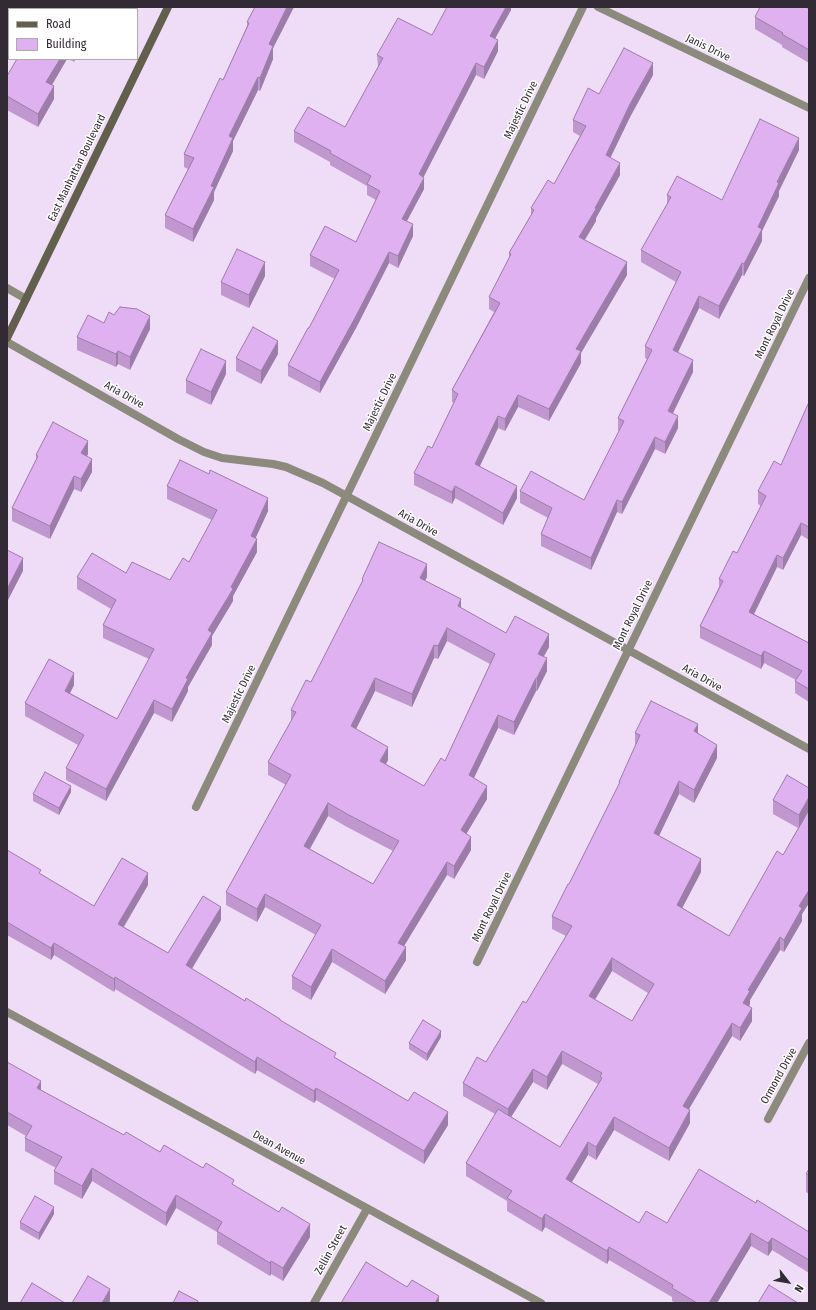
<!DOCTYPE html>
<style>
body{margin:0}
#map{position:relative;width:816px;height:1310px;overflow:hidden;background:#efdcf6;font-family:"Fira Sans Condensed",sans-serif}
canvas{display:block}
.frame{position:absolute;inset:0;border:8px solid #322b35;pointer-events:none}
.legend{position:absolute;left:8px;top:8px;width:130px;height:52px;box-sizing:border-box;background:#fff;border:1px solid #adaaae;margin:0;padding:5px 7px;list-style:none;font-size:12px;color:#322b35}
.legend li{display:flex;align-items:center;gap:8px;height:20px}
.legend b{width:20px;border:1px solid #adaaae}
.north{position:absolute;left:768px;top:1262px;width:40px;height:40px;-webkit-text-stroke:3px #fff;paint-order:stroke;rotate:121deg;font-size:11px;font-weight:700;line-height:16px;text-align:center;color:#322b35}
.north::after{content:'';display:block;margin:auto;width:14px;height:18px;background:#322b35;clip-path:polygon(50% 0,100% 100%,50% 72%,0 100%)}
</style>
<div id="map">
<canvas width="816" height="1310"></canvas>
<div class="frame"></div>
<ul class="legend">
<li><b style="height:5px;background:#635f4d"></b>Road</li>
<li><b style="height:11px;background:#dfb1f1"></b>Building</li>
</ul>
<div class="north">N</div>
</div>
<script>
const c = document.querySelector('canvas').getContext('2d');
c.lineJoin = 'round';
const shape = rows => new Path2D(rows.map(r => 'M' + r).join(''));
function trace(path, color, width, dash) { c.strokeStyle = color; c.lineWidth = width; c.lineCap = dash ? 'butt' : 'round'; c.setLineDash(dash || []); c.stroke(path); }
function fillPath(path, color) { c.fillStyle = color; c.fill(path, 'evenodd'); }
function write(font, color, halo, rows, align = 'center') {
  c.font = font + ' "Fira Sans Condensed",sans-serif'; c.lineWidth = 3; c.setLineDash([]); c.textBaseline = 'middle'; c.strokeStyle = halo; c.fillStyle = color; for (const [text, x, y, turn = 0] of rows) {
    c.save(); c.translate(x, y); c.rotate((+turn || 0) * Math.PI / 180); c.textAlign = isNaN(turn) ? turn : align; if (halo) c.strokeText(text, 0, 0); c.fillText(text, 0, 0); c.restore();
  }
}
trace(shape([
 [7,288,26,299]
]), '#8c897d', 8);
trace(shape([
 [598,7,809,108],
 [7,342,178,439,204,452,222,458,273,464,286,467,323,483,809,749],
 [196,807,583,7],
 [477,962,809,278],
 [7,1012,541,1303],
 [768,1119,809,1043],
 [314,1303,367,1209]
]), '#8c897d', 8);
trace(shape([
 [7,338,168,7]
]), '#635f4d', 8);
fillPath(shape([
 [255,7,294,7,273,48,273,59,260,91,258,90,233,141,233,151,214,192,214,200,193,242,165,228,165,215,188,169,184,167,184,154,223,80,247,26,247,22],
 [511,7,511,10,495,39,498,51,484,79,476,75,423,177,424,189,407,221,413,236,398,268,389,263,356,328,320,393,288,376,288,365,309,328,335,279,310,266,310,255,356,242,376,200,367,195,367,186,330,165,330,162,294,142,294,131,345,127,378,67,377,55],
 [809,9,809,63,782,47,782,45,755,29,755,17],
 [17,59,67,59,52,85,54,99,38,127,7,110,7,76],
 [69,59,76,59,74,62],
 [653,75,630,117,610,158,620,175,596,218,596,221,585,240,627,275,581,353,581,363,549,421,518,407,505,431,498,428,480,466,517,498,503,525,455,498,452,504,414,485,414,473,432,448,454,403,452,402,452,390,494,312,489,309,489,297,509,259,509,253,531,215,531,208,554,184,580,136,573,132,573,120,599,94],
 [799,150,779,191,779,196,762,231,762,241,744,276,742,275,719,319,699,308,677,353,693,372,673,413,678,428,665,454,655,449,622,514,617,512,591,570,541,546,541,534,548,518,520,503,520,491,584,500,619,431,618,430,618,418,647,359,645,358,645,346,676,282,641,262,641,250,667,205,667,195,722,200],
 [265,276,249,308,221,295,221,282],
 [114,315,150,329,130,370,118,364,116,367,77,350,77,337,104,323],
 [278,354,261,384,236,371,236,358],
 [226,374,211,405,186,393,186,380],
 [809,402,809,540,801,535,783,570,777,567,754,614,809,643,809,702,795,693,795,681,796,680,764,663,761,669,700,638,700,626,719,587,719,579,737,553,761,506,758,504,758,491,781,465],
 [88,454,87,456,92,472,81,492,74,489,50,539,12,521,12,508,36,460,36,455],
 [167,486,268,511,255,539,257,552,233,596,233,601,212,636,212,645,188,687,188,691,172,722,154,713,106,801,66,780,66,768,78,745,25,716,25,703,74,685,70,693,117,719,149,659,103,638,103,625,111,609,77,589,77,577,126,573,170,580,189,562,212,520,167,499],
 [427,577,425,581,461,608,506,633,549,647,543,657,547,671,537,691,536,691,514,735,498,728,474,778,487,799,466,834,471,850,454,879,447,875,404,946,406,960,385,994,332,962,311,1000,292,989,292,976,316,935,265,907,257,922,226,905,226,892,286,785,268,775,268,762,291,721,291,710,311,682,362,583,362,579],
 [447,641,490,664,445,761,424,786,386,764,388,760,356,729,375,691,412,707,434,658,438,659],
 [328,816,347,827,393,851,373,884,310,849],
 [635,733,698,733,717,758,694,803,679,794,659,836,701,872,682,908,729,936,783,855,798,828,773,814,773,800,809,810,809,903,802,914,802,921,784,952,780,950,750,1000,750,1004,749,1006,752,1021,740,1041,732,1036,689,1109,690,1123,669,1161,614,1130,596,1160,588,1155,572,1182,639,1223,667,1223,756,1203,809,1232,809,1273,772,1250,768,1256,751,1246,717,1303,676,1303,672,1301,672,1297,609,1260,607,1264,545,1227,542,1232,507,1211,507,1201,466,1176,466,1163,495,1114,463,1096,463,1083,486,1062,526,1003,566,936,552,929,552,916,569,884,619,785,619,782,635,746],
 [612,971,648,993,632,1021,595,1000],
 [562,1064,598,1084,560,1147,511,1117,533,1082,547,1090],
 [71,792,59,815,33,801,33,794],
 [7,850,41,875,94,906,148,885,124,927,168,953,221,920,192,969,245,1001,280,1020,336,1058,448,1125,424,1164,316,1100,314,1103,257,1070,255,1074,115,989,114,992,54,955,51,960,7,935],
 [441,1037,427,1061,409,1049,409,1043],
 [7,1054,7,1062,41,1091,124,1135,160,1152,203,1168,234,1186,310,1237,283,1281,271,1274,270,1276,217,1244,217,1232,176,1208,166,1226,92,1181,82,1199,54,1184,54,1171,56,1168,25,1151,25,1138,26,1136,7,1125],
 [809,1169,809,1194,806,1192,806,1174],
 [54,1214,39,1240,20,1229,20,1222]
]), '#c098cf');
fillPath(shape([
 [287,7,294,7,273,48,273,59,260,91,260,78,269,44],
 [506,7,511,7,511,10,490,47,490,36],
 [498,40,498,51,484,79,484,67],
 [60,59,67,59,46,95,46,82],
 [476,63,476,75,419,186,419,174],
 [653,63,653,75,630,117,606,167,606,155,630,104],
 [258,77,258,90,233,141,233,151,214,192,214,200,193,242,193,229,211,186,229,136],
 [54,86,54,99,38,127,38,114],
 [799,138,799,150,779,191,779,196,762,231,762,241,744,276,744,264,758,227,777,182],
 [620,163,620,175,596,218,596,221,579,249,579,237],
 [424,178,424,189,402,230,402,219],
 [413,224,413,236,398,268,398,256],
 [389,252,389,263,356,328,320,393,320,382],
 [265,262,265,276,249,308,249,295],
 [627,262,627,275,581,353,581,363,549,421,549,409,576,349],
 [742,263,742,275,719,319,719,306],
 [699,296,699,308,673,363,673,350],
 [150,316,150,329,130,370,130,357],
 [278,341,278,354,261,384,261,371],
 [118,351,118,364,116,367,116,354],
 [693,360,693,372,668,423,668,411],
 [226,361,226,374,211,405,211,392],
 [518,395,518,407,505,431,505,419],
 [498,416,498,428,475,476,475,464],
 [678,416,678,428,665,454,665,442],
 [655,437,655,449,622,514,622,502],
 [88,441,88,454,81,466,81,453],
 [92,459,92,472,81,492,81,479],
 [74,476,74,489,50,539,50,526],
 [455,486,455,498,452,504,452,492],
 [517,486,517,498,503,525,503,513],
 [268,498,268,511,251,548,251,536],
 [617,500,617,512,591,570,591,558],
 [801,523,801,535,783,570,783,558],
 [257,539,257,552,233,596,233,601,212,636,212,645,188,687,188,691,172,722,172,709,208,630],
 [777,555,777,567,749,624,749,612],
 [23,558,23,571,7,602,7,589],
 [427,564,427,577,420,591,420,578],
 [461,599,461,612,458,606],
 [447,628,447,641,438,659,438,646],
 [549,634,549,647,538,667,538,654],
 [434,645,434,658,412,707,412,694],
 [764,651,764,663,761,669,761,656],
 [547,658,547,671,537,691,537,678],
 [74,673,74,685,65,703,65,691],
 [375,678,375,691,351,739,351,726],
 [536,678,536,691,514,735,514,722],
 [154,700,154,713,106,801,106,789],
 [498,715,498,728,469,788,469,775],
 [698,724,698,737,694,731],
 [717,745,717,758,694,803,694,790],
 [388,747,388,760,380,774,380,761],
 [679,781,679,794,654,846,654,833],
 [71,786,71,792,59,815,59,808],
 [487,786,487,799,461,843,461,830],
 [809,797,809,810,799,828,799,815],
 [328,803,328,816,304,859,304,846],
 [471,837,471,850,454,879,454,866],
 [701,859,701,872,677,918,677,905],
 [447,862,447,875,398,956,398,943],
 [148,873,148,885,118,936,118,924],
 [809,890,809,903,802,914,802,921,784,952,784,940,799,906],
 [265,894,265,907,257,922,257,909],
 [221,907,221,920,186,978,186,965],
 [780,937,780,950,750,1000,750,1004,743,1015,743,1003,748,990],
 [54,943,54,955,51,960,51,948],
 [406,947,406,960,385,994,385,981],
 [332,949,332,962,311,1000,311,987],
 [612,958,612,971,589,1009,589,996],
 [115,977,115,989,114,992,114,979],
 [752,1008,752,1021,740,1041,740,1028],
 [732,1023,732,1036,683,1119,683,1106],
 [441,1031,441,1037,427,1061,427,1054],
 [562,1051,562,1064,547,1090,547,1077],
 [257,1057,257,1070,255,1074,255,1062],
 [533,1069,533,1082,508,1122,508,1109],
 [41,1081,41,1094,37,1088],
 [316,1088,316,1100,314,1103,314,1091],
 [690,1110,690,1123,669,1161,669,1148],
 [448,1112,448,1125,424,1164,424,1151],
 [614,1117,614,1130,596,1160,596,1147],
 [588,1142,588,1155,566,1192,566,1179],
 [92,1168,92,1181,82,1199,82,1186],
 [176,1195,176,1208,166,1226,166,1213],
 [54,1207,54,1214,39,1240,39,1233],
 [545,1214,545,1227,542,1232,542,1219],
 [310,1224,310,1237,283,1281,283,1268],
 [751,1233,751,1246,717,1303,709,1303],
 [772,1238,772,1250,768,1256,768,1243],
 [609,1247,609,1260,607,1264,607,1251],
 [271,1261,271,1274,270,1276,270,1263],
 [110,1289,110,1301,109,1303,102,1303],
 [439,1296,439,1303,435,1303]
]), '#9c7ca9');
const building = shape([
 [36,7,61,7,65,9,35,9,36,7],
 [255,7,287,7,269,44,273,46,260,78,258,77,229,136,233,138,211,186,214,187,193,229,165,215,194,158,184,154,220,78,223,80,249,23,247,22,255,7],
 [447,7,506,7,490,36,498,40,484,67,476,63,419,174,424,178,402,219,413,224,398,256,389,252,356,316,320,382,288,365,308,328,309,328,339,270,310,255,325,226,356,242,380,191,367,184,371,176,330,153,331,151,294,131,308,107,345,127,383,58,377,55,398,18,432,35,447,7],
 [760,7,806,7,809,9,809,50,782,34,783,33,755,17,760,7],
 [624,48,653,63,630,104,606,155,620,163,595,208,596,209,579,237,627,262,576,349,581,351,549,409,518,395,505,419,498,416,475,464,517,486,503,513,455,486,452,492,414,473,428,446,432,448,458,394,452,390,500,303,489,297,511,254,509,253,534,210,531,208,548,180,554,184,586,126,573,120,588,88,599,94,624,48],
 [17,59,60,59,46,82,54,86,38,114,7,96,7,76,17,59],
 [760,119,799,138,777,182,779,183,758,227,762,229,744,264,742,263,719,306,699,296,673,350,693,360,668,411,678,416,665,442,655,437,622,502,617,500,591,558,541,534,552,508,520,491,531,471,584,500,624,421,618,418,652,350,645,346,681,272,641,250,671,197,667,195,677,176,722,200,760,119],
 [237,249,265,262,249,295,221,282,237,249],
 [120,307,137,309,150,316,130,357,118,351,116,354,77,337,88,315,104,323,109,312,114,315,120,307],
 [253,327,278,341,261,371,236,358,253,327],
 [201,349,226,361,211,392,186,380,201,349],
 [809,402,809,527,801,523,783,558,777,555,749,612,809,643,809,689,795,681,802,671,764,651,761,656,700,626,723,581,719,579,733,551,737,553,766,496,758,491,774,461,781,465,809,402],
 [53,422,88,441,81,453,92,459,81,479,74,476,50,526,12,508,38,456,36,455,53,422],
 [180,460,209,474,210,470,268,498,251,536,257,539,231,587,233,589,208,630,212,633,186,678,188,679,172,709,154,700,106,789,66,768,84,735,25,703,49,659,74,673,65,691,117,719,154,649,103,625,116,600,77,577,92,553,126,573,132,562,170,580,183,558,189,562,217,510,167,486,180,460],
 [379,542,427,564,420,578,461,599,458,606,506,633,515,616,549,634,538,654,547,658,537,678,536,678,514,722,498,715,469,775,487,786,461,830,471,837,454,866,447,862,398,943,406,947,385,981,332,949,311,987,292,976,321,925,265,894,257,909,226,892,291,775,268,762,296,712,291,710,306,680,311,682,363,580,362,579,379,542],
 [447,628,495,654,445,761,441,758,424,786,380,761,388,747,351,726,375,678,412,694,434,645,438,646,447,628],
 [328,803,347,814,399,841,373,884,304,846,328,803],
 [7,550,23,558,7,589,7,550],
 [651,701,698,724,694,731,717,745,694,790,679,781,654,833,701,859,677,905,729,936,777,851,783,855,809,810,809,890,799,906,802,908,784,940,780,937,748,990,750,991,743,1003,752,1008,740,1028,732,1023,683,1106,690,1110,669,1148,614,1117,596,1147,588,1142,566,1179,639,1223,646,1211,667,1223,699,1169,756,1203,757,1200,809,1232,809,1260,772,1238,768,1243,751,1233,709,1303,697,1303,672,1288,673,1285,609,1247,607,1251,545,1214,542,1219,507,1198,512,1191,466,1163,498,1109,560,1147,602,1078,600,1076,602,1073,562,1051,547,1077,533,1069,508,1109,463,1083,477,1057,486,1062,523,1001,526,1003,572,926,552,916,568,884,569,884,620,782,619,782,640,735,635,733,651,701],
 [612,958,654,984,632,1021,589,996,612,958],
 [45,772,71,786,59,808,33,794,45,772],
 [787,775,809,788,809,797,799,815,773,800,787,775],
 [7,850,41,870,39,873,94,906,122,858,148,873,118,924,168,953,203,896,221,907,186,965,245,1001,246,998,280,1019,280,1020,336,1053,334,1057,408,1101,414,1092,448,1112,424,1151,316,1088,314,1091,257,1057,255,1062,115,977,114,979,54,943,51,948,7,922,7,850],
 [423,1020,441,1031,427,1054,409,1043,423,1020],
 [7,1062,41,1081,37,1088,124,1135,126,1132,160,1152,164,1145,203,1168,206,1163,234,1180,232,1184,279,1212,282,1207,310,1224,283,1268,271,1261,270,1263,217,1231,222,1222,176,1195,166,1213,92,1168,82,1186,54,1171,62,1157,25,1138,32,1126,7,1112,7,1062],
 [809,1169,809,1175,806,1174,809,1169],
 [35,1196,54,1207,39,1233,20,1222,35,1196],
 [366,1262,407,1287,412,1280,439,1296,435,1303,341,1303,366,1262],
 [88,1276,110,1289,102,1303,72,1303,88,1276],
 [32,1283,65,1303,20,1303,32,1283],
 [769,1285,798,1303,758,1303,769,1285],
 [179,1291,198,1301,197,1303,173,1303,179,1291]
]);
fillPath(building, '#dfb1f1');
trace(building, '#9c7ca9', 1);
write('11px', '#322b35', '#fff', [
 ["Janis Drive",708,48,26],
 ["Majestic Drive",521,110,-64],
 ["East Manhattan Boulevard",77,168,-64],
 ["Mont Royal Drive",775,324,-64],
 ["Aria Drive",124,395,29],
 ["Majestic Drive",380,402,-64],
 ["Aria Drive",418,523,29],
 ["Mont Royal Drive",633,615,-64],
 ["Aria Drive",702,678,29],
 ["Majestic Drive",239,694,-64],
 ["Mont Royal Drive",492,907,-64],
 ["Ormond Drive",779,1076,-61],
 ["Dean Avenue",279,1148,29],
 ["Zellin Street",331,1250,-61]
]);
</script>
